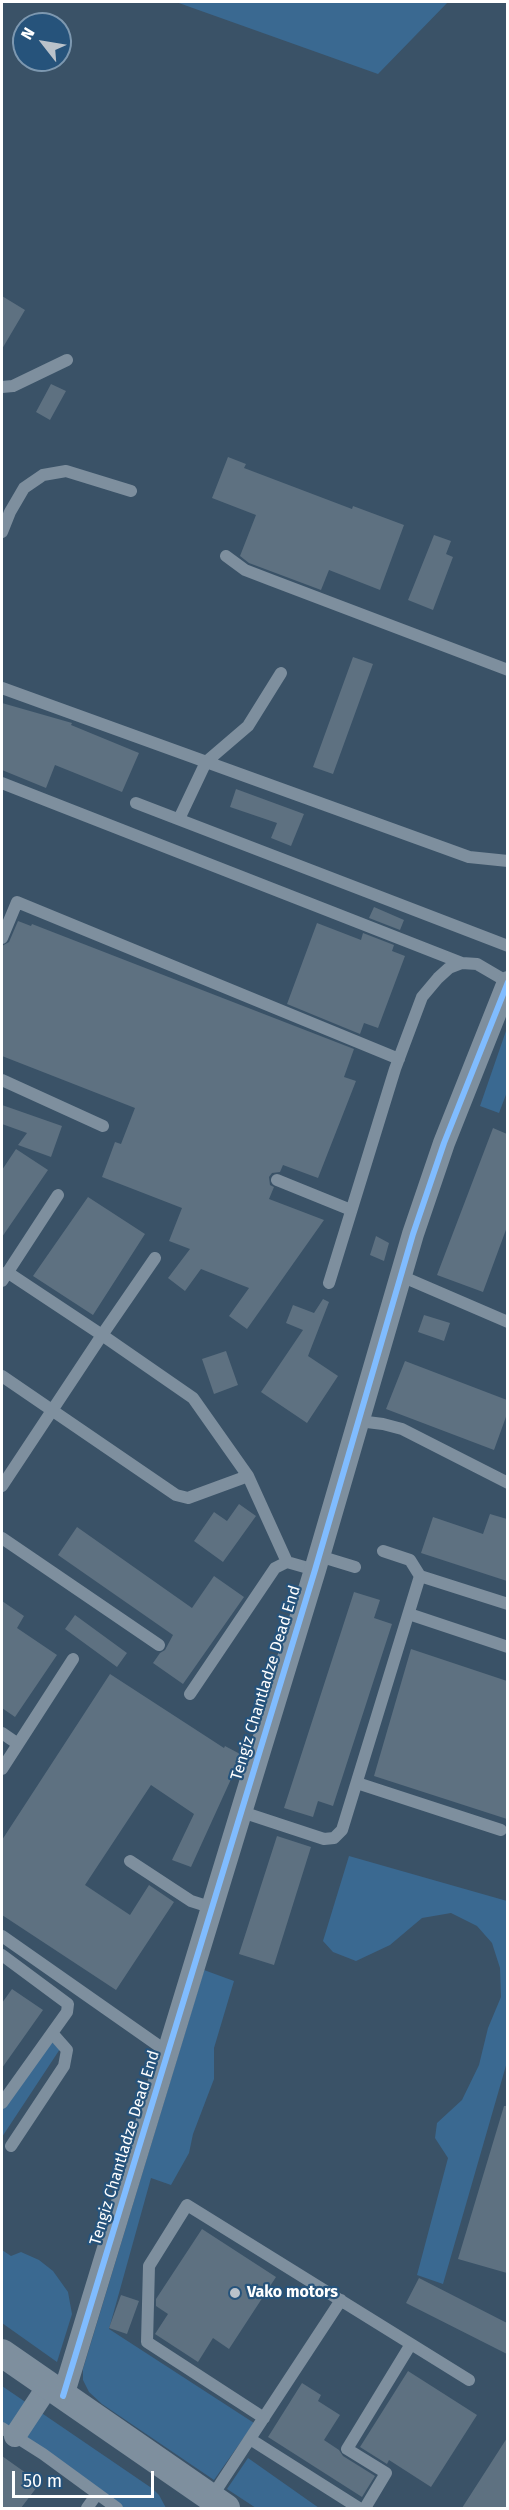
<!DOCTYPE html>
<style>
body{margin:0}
#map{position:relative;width:509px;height:2510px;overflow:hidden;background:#3a5267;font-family:"Fira Sans",sans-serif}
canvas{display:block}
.frame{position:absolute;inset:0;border:3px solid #fff;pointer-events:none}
.north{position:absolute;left:12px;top:12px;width:60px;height:60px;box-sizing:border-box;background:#26537b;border:2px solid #7d98b0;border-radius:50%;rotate:301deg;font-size:16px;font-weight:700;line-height:24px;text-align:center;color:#fff}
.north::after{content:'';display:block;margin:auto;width:21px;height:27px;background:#bac2ca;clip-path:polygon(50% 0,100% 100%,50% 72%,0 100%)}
.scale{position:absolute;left:12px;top:2471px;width:142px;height:27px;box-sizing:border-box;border:3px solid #fff;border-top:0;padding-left:8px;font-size:18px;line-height:21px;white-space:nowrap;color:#fff;-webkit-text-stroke:4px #26537b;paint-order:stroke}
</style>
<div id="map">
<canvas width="509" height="2510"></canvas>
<div class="frame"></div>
<div class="north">N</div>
<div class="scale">50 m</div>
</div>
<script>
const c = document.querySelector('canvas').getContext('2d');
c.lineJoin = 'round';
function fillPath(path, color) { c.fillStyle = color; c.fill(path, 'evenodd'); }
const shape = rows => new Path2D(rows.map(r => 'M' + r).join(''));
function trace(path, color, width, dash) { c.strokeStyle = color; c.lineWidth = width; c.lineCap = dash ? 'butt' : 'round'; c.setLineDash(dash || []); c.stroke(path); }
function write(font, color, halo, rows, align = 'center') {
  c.font = font + ' "Fira Sans",sans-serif'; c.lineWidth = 4.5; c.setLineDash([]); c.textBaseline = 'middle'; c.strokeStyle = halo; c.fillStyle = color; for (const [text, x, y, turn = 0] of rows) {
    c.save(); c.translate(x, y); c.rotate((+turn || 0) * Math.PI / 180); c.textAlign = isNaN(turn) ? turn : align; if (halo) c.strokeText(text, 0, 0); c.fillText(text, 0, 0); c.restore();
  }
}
fillPath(shape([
 [176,2,448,2,378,74],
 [507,1028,507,1092,499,1113,480,1106],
 [349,1856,507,1901,507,2062,443,2284,417,2275,448,2158,435,2138,437,2123,462,2100,479,2065,488,2028,501,1997,500,1968,492,1943,477,1926,451,1913,422,1918,390,1945,356,1961,333,1952,323,1941],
 [204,1970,234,1981,214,2048,214,2079,193,2134,189,2153,171,2185,151,2178,109,2329,254,2423,214,2480,102,2404,89,2392,83,2380,83,2369],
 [47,2038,60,2049,2,2137,2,2102],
 [2,2250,11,2256,21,2252,39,2260,53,2271,68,2292,72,2314,57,2362,2,2323],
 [2,2386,153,2489,159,2495,166,2508,112,2508,2,2432],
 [248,2458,319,2508,256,2508,227,2489]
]), '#3a6991');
fillPath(shape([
 [2,296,25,310,2,349],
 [51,384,66,391,50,420,36,412],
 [228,457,246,464,244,468,352,509,353,506,404,525,380,590,329,570,321,590,249,563,240,556,256,515,212,498],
 [434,535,451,541,446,554,453,557,433,610,408,600],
 [353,657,373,664,333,774,313,767],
 [2,703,72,723,71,725,139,753,122,792,55,765,46,788,2,770],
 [236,789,304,814,291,846,271,838,277,823,230,807],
 [374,907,404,920,400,930,369,918],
 [18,921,31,926,32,924,354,1049,344,1077,356,1081,318,1178,283,1165,280,1172,272,1173,269,1177,270,1185,274,1187,269,1199,324,1220,247,1329,229,1316,249,1288,201,1269,185,1291,168,1278,190,1249,169,1241,182,1208,102,1177,115,1142,121,1144,135,1108,2,1056,2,946,9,942],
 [317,923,361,940,363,933,394,945,392,951,405,956,378,1028,364,1023,360,1034,287,1004],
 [2,1105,62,1126,51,1157,18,1145,27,1133,2,1124],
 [493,1128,507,1134,507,1227,483,1292,437,1275],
 [16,1149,48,1170,2,1237,2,1170],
 [88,1197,145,1234,93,1315,33,1276],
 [376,1236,389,1243,384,1261,370,1255],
 [323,1299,329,1302,308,1356,338,1376,307,1423,261,1392,303,1330,286,1323,293,1305,314,1313],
 [424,1315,450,1323,444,1341,418,1332],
 [226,1351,238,1385,214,1394,202,1359],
 [405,1361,507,1400,507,1414,494,1450,386,1409],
 [239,1504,256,1516,223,1562,194,1541,214,1512,227,1521],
 [490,1514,507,1519,507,1581,421,1553,433,1517,483,1534],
 [77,1527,192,1608,214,1576,244,1597,183,1684,153,1663,160,1653,165,1650,173,1635,58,1555],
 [354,1592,380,1600,374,1618,392,1624,333,1806,318,1801,313,1817,284,1808],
 [2,1601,24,1616,17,1628,57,1655,15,1717,2,1708],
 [75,1615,127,1653,117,1667,65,1629],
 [411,1649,507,1681,507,1819,374,1776],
 [110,1674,224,1748,225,1746,242,1755,191,1867,172,1860,194,1814,151,1785,85,1885,130,1915,149,1885,174,1902,116,1990,2,1915,2,1840],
 [277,1836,311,1847,274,1965,239,1954],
 [12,1989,43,2010,2,2068,2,2003],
 [504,2106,507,2106,507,2273,458,2259],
 [202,2229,276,2277,229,2349,213,2338,198,2362,155,2334,168,2314,156,2306,156,2299],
 [419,2278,507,2323,507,2354,406,2303],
 [121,2295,139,2301,127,2334,109,2328],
 [408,2371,477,2415,431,2487,389,2460,387,2464,360,2447],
 [302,2383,321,2395,318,2401,340,2415,324,2440,339,2450,343,2456,375,2476,362,2497,268,2437],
 [507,2438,507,2508,462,2508],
 [2,2456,40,2483,21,2508,2,2508]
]), '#5e7181');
trace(shape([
 [2,387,13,386,67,360],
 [2,532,10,512,24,488,43,475,66,471,131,491],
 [226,556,245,570,271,580,508,670],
 [2,688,469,857,508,861],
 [2,783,462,963,477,964,508,982],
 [136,803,508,946],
 [179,819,206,762,248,726,281,673],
 [2,938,17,902,399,1059],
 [2,1080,103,1126],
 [277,1180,351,1210],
 [7,1272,102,1335,155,1258],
 [401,1276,508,1322],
 [2,1281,58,1195],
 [329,1283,395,1069,422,997,438,978,449,968,462,963],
 [2,1376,176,1495,188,1498,248,1476],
 [359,1421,383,1424,402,1429,508,1483],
 [2,1486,102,1335,193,1398,248,1476,287,1562],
 [2,1538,159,1645],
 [383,1551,410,1560,420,1576,508,1604],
 [319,1556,355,1567],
 [409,1614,508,1647],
 [190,1694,275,1568,287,1562,315,1570],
 [2,1733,18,1744],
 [2,1769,73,1659],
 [357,1783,501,1830],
 [242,1812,324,1839,334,1838,342,1830,420,1576],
 [130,1861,191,1901,213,1908],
 [2,1936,169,2053],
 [2,1955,68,2004,67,2012,2,2103],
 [11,2146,64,2066,67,2050,52,2033],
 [264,2418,147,2342,149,2266,187,2205,469,2380],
 [2,2428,43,2454,117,2508],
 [250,2439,359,2508],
 [211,2498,341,2300],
 [87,2508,97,2494],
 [365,2508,386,2473,347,2449,411,2344]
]), '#7e8f9e', 12);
trace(shape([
 [63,2396,315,1570,413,1234,444,1143,508,982],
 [15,2436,48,2386]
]), '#7e8f9e', 22);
trace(shape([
 [2,2353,226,2508]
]), '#7e8f9e', 28);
trace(shape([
 [63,2396,315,1570,413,1234,444,1143,508,982]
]), '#80bcff', 6);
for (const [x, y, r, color] of [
 [235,2293,6,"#bac2ca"]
]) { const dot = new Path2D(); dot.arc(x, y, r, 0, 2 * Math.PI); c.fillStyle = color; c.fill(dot); trace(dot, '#26537b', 2); }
write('16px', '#fff', '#26537b', [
 ["Tengiz Chantladze Dead End",266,1683,-73],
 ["Tengiz Chantladze Dead End",125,2148,-73]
]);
write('bold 16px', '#fff', '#26537b', [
 ["Vako motors",247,2293]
], 'left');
</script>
